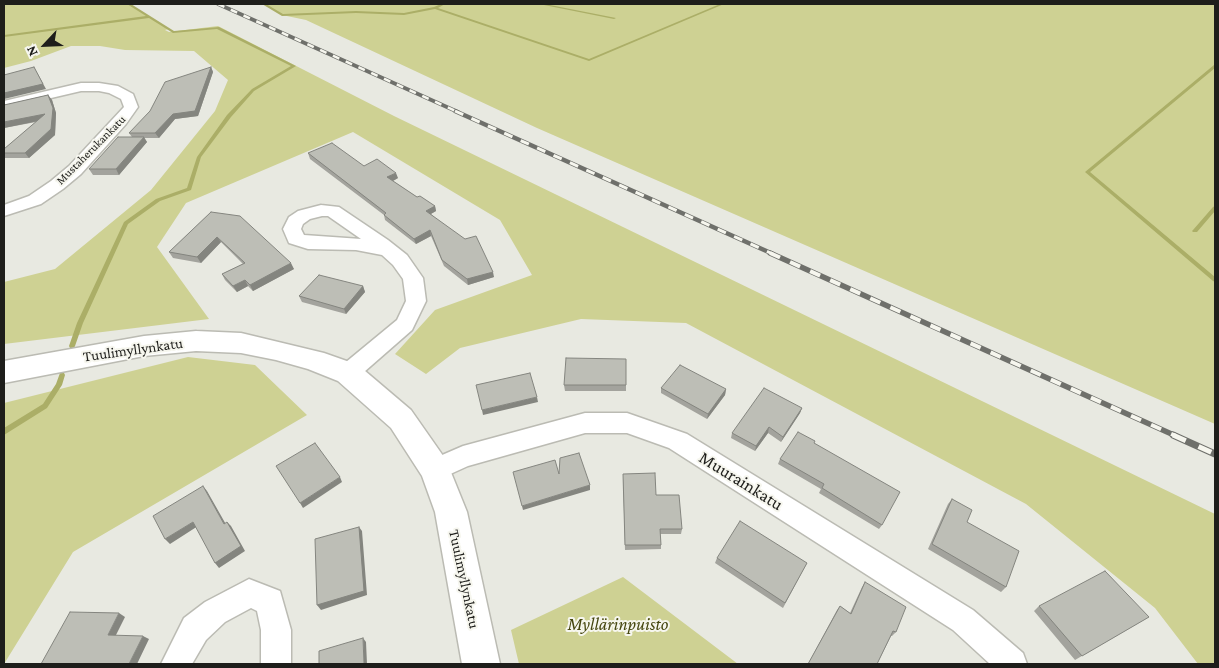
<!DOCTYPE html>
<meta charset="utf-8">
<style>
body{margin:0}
#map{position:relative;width:1219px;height:668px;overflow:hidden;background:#e8e9e1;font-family:"Crimson Pro",serif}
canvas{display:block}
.frame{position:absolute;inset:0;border:5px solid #1e1e1b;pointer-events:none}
.north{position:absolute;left:20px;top:20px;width:50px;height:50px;-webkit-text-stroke:4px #f6f6ee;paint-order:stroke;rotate:245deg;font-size:14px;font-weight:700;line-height:20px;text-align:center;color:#1e1e1b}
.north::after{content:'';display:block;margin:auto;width:18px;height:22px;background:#1e1e1b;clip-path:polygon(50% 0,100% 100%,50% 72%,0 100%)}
</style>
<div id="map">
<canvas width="1219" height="668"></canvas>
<div class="frame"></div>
<div class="north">N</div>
</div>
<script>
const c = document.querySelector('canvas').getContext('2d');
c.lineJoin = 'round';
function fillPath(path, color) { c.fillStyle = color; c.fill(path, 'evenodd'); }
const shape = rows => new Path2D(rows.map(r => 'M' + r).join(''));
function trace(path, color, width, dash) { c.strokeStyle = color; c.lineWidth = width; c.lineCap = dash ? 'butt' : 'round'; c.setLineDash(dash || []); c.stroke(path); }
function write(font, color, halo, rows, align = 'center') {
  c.font = font + ' "Crimson Pro",serif'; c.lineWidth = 4; c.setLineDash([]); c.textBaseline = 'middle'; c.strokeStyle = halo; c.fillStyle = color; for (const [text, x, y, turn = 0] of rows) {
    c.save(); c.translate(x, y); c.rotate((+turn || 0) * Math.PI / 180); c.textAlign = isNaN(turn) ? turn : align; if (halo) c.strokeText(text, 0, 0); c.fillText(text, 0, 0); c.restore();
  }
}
fillPath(shape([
 [4,4,129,4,169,29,165,30,169,32,218,26,394,116,1215,514,1215,664,1198,664,1155,608,1026,504,686,323,581,319,460,348,426,374,395,354,435,310,532,275,500,220,353,132,186,203,157,247,209,319,4,344,4,282,55,269,151,190,215,111,228,80,194,51,125,50,100,46,71,46,31,61,4,68],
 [264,4,1215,4,1215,424,537,128,306,20,282,15],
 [188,357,255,365,307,415,73,552,4,664,4,403],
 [623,577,738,664,519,664,511,630]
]), '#ced193');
fillPath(shape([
 [127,4,131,4,174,31,219,27,296,66,254,91,231,117,201,157,191,190,160,201,128,224,83,323,75,346,74,348,70,348,69,346,77,323,124,222,156,199,187,188,197,157,227,115,252,89,291,66,217,29,173,33,149,18,4,37,4,35,146,16,127,4],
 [262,4,266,4,283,14,356,11,404,13,434,7,441,4,445,4,438,8,589,59,720,4,724,4,589,61,435,9,404,15,356,13,282,16,262,4],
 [539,4,545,4,616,18,614,19,539,4],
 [1214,65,1215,65,1215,68,1090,172,1215,277,1215,282,1213,281,1085,172,1214,65],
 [1215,206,1215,211,1197,232,1193,232,1192,231,1193,230,1213,207,1215,206],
 [62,372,64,373,65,375,62,385,47,408,4,435,4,428,43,404,56,384,60,373,62,372]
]), '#abae67');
const minor = shape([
 [81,83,99,83,118,86,133,94,138,107,126,124,81,174,63,189,41,204,4,216,4,205,29,196,51,181,69,166,124,107,121,99,109,93,99,91,81,91,4,109,4,101,81,83],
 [321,205,339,207,388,240,407,255,423,278,426,301,412,330,356,379,348,382,340,379,337,373,340,367,397,320,406,301,403,279,393,265,382,255,356,250,308,249,289,243,283,229,289,217,298,211,321,205],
 [322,216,328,216,361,239,304,235,301,229,303,224,310,219,322,216],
 [585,413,627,413,687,434,973,610,1023,653,1027,664,990,664,953,630,669,448,627,433,585,433,468,466,435,481,426,478,422,470,426,462,463,446,585,413],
 [249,579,280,591,291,630,291,664,261,664,261,630,257,611,251,608,225,622,206,640,192,664,161,664,184,618,205,602,249,579]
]);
const tertiary = shape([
 [196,331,241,333,324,353,358,365,411,410,446,460,467,512,500,664,462,664,435,512,422,476,391,428,338,381,308,369,276,360,241,353,196,351,144,356,4,383,4,361,144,336,196,331]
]);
trace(minor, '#bbbbb3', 3);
trace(tertiary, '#bbbbb3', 3);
fillPath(minor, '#fff');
fillPath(tertiary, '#fff');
const railFar3 = shape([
 [218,4,458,112]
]);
const railFar2 = shape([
 [455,111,773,254]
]);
const railFar1 = shape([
 [770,253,1176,436]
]);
const rail = shape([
 [1173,435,1215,454]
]);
trace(railFar3, '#6f706b', 4);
trace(railFar2, '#6f706b', 4.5);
trace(railFar1, '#6f706b', 5.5);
trace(rail, '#6f706b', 7);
trace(railFar3, '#f6f6ee', 2.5, [7]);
trace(railFar2, '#f6f6ee', 3, [9]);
trace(railFar1, '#f6f6ee', 4, [11]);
trace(rail, '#f6f6ee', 5, [14]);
fillPath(shape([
 [211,67,213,72,198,116,175,119,159,138,144,138,147,142,119,175,93,175,89,169,132,137,129,133],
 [48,95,52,100,56,113,55,135,29,158,4,158,4,149,36,122,4,128,4,105],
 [308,153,364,166,398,178,393,181,417,197,435,206,436,211,431,214,494,277,468,285,444,266,431,236,416,244,385,220,384,215,310,159],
 [211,212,294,269,253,291,248,286,237,292,225,280,222,274,243,264,221,242,201,263,173,258,169,252],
 [363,286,365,292,346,314,302,302,299,296],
 [626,359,626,391,565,391,564,385],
 [661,388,726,389,725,395,707,419,661,393],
 [802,408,800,413,781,442,768,433,755,451,731,438,732,433],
 [814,443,882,525,879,529,819,493,821,489,778,464,780,459],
 [623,479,656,495,682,529,681,534,660,534,661,545,661,549,625,550],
 [952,499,967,522,1006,587,1001,592,928,549,948,504],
 [717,558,807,563,783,608,715,563],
 [865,582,896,632,892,636,891,636,877,664,808,664,837,610,840,606,850,613,862,587],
 [1039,606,1149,617,1075,660,1034,611]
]), '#a3a39d');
fillPath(shape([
 [34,67,46,89,4,99,4,93],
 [211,67,213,72,198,116,175,119,159,138,155,133,173,114],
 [48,95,52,100,56,113,55,135,29,158,25,153,51,129],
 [45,114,48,119,4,128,4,122],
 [144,137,147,142,119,175,116,169],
 [396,173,398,178,389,183,387,177],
 [435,206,436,211,427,216,426,211],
 [430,230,431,236,416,244,414,239],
 [217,237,221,242,201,263,197,257],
 [291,263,294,269,253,291,250,285],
 [493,272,494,277,468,285,467,279],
 [245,280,248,286,237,292,233,286],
 [363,286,365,292,346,314,344,309],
 [726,389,725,395,707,419,708,414],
 [537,397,538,402,483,415,482,410],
 [802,408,800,413,781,442,783,437],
 [769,427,768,433,755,451,756,446],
 [340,477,342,482,303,508,300,503],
 [590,485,590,490,523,510,522,506],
 [203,486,207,491,228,528,224,524],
 [193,522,198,526,170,544,165,539],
 [227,522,231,526,245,551,219,568,215,563],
 [359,527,362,531,367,595,321,610,317,605],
 [119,613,125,617,114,639,108,635],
 [143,636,149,639,137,664,129,664],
 [363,638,366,642,367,664,364,664]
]), '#84857f');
const building = shape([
 [34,67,43,84,4,93,4,75,34,67],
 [211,67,195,111,173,114,155,133,129,133,150,111,165,82,211,67],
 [48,95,53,108,51,129,25,153,4,153,4,149,45,114,4,122,4,105,48,95],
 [118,137,144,137,116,169,89,169,118,137],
 [332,143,364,166,377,159,396,173,387,177,417,197,420,196,435,206,426,211,465,239,476,236,493,272,467,279,442,260,430,230,414,239,384,215,386,213,308,153,332,143],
 [211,212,240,216,291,263,250,285,245,280,233,286,222,274,245,263,217,237,197,257,169,252,211,212],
 [319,275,363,286,344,309,299,296,319,275],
 [566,358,626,359,626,385,564,385,566,358],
 [680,365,726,389,708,414,661,388,680,365],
 [530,373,537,397,482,410,476,385,530,373],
 [764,388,802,408,783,437,769,427,756,446,732,433,764,388],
 [798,432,815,441,814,443,900,492,882,525,822,488,824,484,780,459,798,432],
 [315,443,340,477,300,503,276,466,315,443],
 [579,453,590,485,522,506,513,472,555,460,559,474,560,458,579,453],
 [655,473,656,495,679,495,682,529,660,529,661,545,625,545,623,474,655,473],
 [203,486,224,524,227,522,241,546,215,563,193,522,165,539,153,516,203,486],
 [952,499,972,510,967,522,1019,551,1006,587,932,544,952,499],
 [740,521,807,563,785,603,717,558,740,521],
 [359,527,364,591,317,605,315,539,359,527],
 [1105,571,1149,617,1082,656,1039,606,1105,571],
 [865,582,906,607,896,632,893,631,877,664,808,664,840,606,851,614,865,582],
 [70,612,119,613,108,635,143,636,129,664,41,664,70,612],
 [363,638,364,664,319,664,319,651,363,638]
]);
fillPath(building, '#bdbeb6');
trace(building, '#84857f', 1);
write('12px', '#1e1e1b', '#f6f6ee', [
 ["Mustaherukankatu",91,150,-45]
]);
write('15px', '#1e1e1b', '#f6f6ee', [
 ["Tuulimyllynkatu",133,350,-8],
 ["Tuulimyllynkatu",464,579,78]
]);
write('18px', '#1e1e1b', '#f6f6ee', [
 ["Muurainkatu",741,481,32]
]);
write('italic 18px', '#45460f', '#f6f6ee', [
 ["Myllärinpuisto",618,624]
]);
</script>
